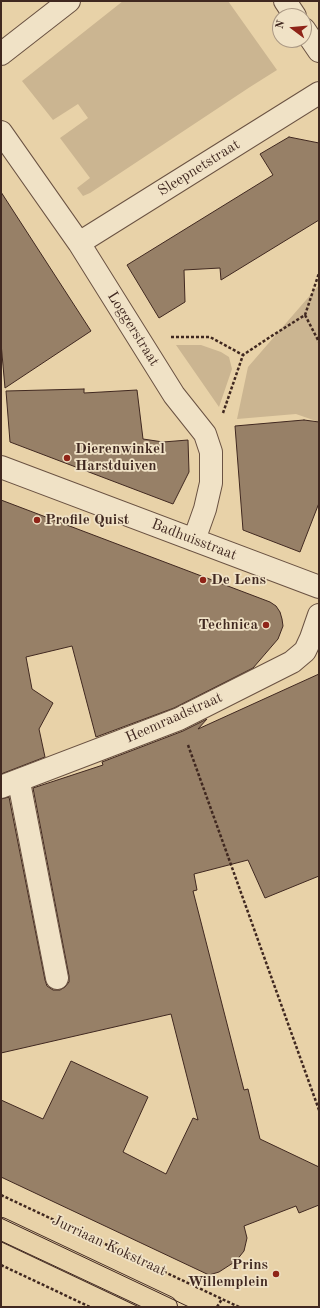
<!DOCTYPE html>
<style>
body{margin:0}
#map{position:relative;width:320px;height:1308px;overflow:hidden;background:#e8d2a8;font-family:"Old Standard TT",serif}
canvas{display:block}
.frame{position:absolute;inset:0;border:2px solid #402820;pointer-events:none}
.north{position:absolute;left:272px;top:8px;width:40px;height:40px;box-sizing:border-box;background:#f0e2c6;border:1px solid #aa9884;border-radius:50%;rotate:286deg;font-size:11px;font-weight:700;line-height:16px;text-align:center;color:#402820}
.north::after{content:'';display:block;margin:auto;width:14px;height:18px;background:#8f2418;clip-path:polygon(50% 0,100% 100%,50% 72%,0 100%)}
</style>
<div id="map">
<canvas width="320" height="1308"></canvas>
<div class="frame"></div>
<div class="north">N</div>
</div>
<script>
const c = document.querySelector('canvas').getContext('2d');
c.lineJoin = 'round';
function fillPath(path, color) { c.fillStyle = color; c.fill(path, 'evenodd'); }
const shape = rows => new Path2D(rows.map(r => 'M' + r).join(''));
function trace(path, color, width, dash) { c.strokeStyle = color; c.lineWidth = width; c.lineCap = dash ? 'butt' : 'round'; c.setLineDash(dash || []); c.stroke(path); }
function write(font, color, halo, rows, align = 'center') {
  c.font = font + ' "Old Standard TT",serif'; c.lineWidth = 3.5; c.setLineDash([]); c.textBaseline = 'middle'; c.strokeStyle = halo; c.fillStyle = color; for (const [text, x, y, turn = 0] of rows) {
    c.save(); c.translate(x, y); c.rotate((+turn || 0) * Math.PI / 180); c.textAlign = isNaN(turn) ? turn : align; if (halo) c.strokeText(text, 0, 0); c.fillText(text, 0, 0); c.restore();
  }
}
fillPath(shape([
 [123,1,228,1,277,70,250,87,90,193,83,196,77,188,90,178,60,138,88,118,78,104,53,120,22,81],
 [319,285,319,422,296,414,237,419,248,367],
 [176,345,201,345,221,352,229,357,232,369,219,407]
]), '#cbb591');
const building = shape([
 [289,137,319,143,319,220,221,280,220,268,184,270,185,302,159,318,127,265,273,175,260,154,289,137],
 [1,192,91,331,5,388,1,343,1,192],
 [84,389,84,393,137,390,143,439,163,442,188,440,189,472,173,504,10,442,6,391,84,389],
 [304,420,319,422,319,503,300,552,243,530,235,426,304,420],
 [1,500,270,602,276,606,280,612,282,619,283,626,278,639,253,668,174,708,96,737,72,646,26,657,32,689,53,703,39,729,45,757,1,774,1,500],
 [319,674,319,876,265,898,248,860,194,874,197,890,193,891,244,1090,248,1089,260,1139,319,1167,319,1205,299,1213,296,1206,244,1226,247,1238,244,1251,236,1261,219,1272,209,1275,1,1177,1,1100,43,1119,71,1061,148,1097,123,1152,166,1174,193,1118,198,1120,171,1014,1,1053,1,799,9,797,45,980,47,986,53,990,60,990,65,987,69,982,69,976,33,788,103,765,102,762,183,731,207,719,198,729,319,674]
]);
fillPath(building, '#978067');
trace(building, '#402820', 1);
const minor = shape([
 [285,1,295,16],
 [304,29,319,51],
 [1,54,69,1],
 [1,132,79,243,174,395,205,434,211,452,211,483,205,509,194,540],
 [79,243,319,93],
 [1,467,319,587],
 [19,782,57,978],
 [1,787,179,719,292,662,305,651,311,638,319,615]
]);
const major = shape([
 [1,1229,166,1307]
]);
trace(minor, '#6a5242', 24);
trace(major, '#402820', 24);
trace(shape([
 [305,315,319,342],
 [171,337,210,337,243,355],
 [223,413,243,355,270,337,305,315,319,273],
 [188,745,319,1110],
 [1,1195,239,1307],
 [1,1265,90,1307],
 [217,1307,222,1299]
]), '#402820', 2.5, [3, 2]);
trace(minor, '#f0e2c6', 22);
trace(major, '#e8d2a8', 22);
trace(shape([
 [1,1218,189,1307],
 [1,1241,142,1307]
]), '#402820', 1);
for (const [x, y, r, color] of [
 [67,458,4,"#8f2418"],
 [37,520,4,"#8f2418"],
 [203,580,4,"#8f2418"],
 [266,625,4,"#8f2418"],
 [276,1274,4,"#8f2418"]
]) { const dot = new Path2D(); dot.arc(x, y, r, 0, 2 * Math.PI); c.fillStyle = color; c.fill(dot); trace(dot, '#f0e2c6', 1.5); }
write('15px', '#402820', '#f0e2c6', [
 ["Sleepnetstraat",199,168,-32],
 ["Loggerstraat",133,329,58],
 ["Badhuisstraat",194,540,21],
 ["Heemraadstraat",174,718,-24],
 ["Jurriaan Kokstraat",109,1246,25]
]);
write('bold 15px', '#402820', '#f0e2c6', [
 ["Dierenwinkel",75,449],
 ["Harstduiven",75,466],
 ["Profile Quist",45,520],
 ["De Lens",211,580],
 ["Technica",258,625,"right"],
 ["Prins",268,1265,"right"],
 ["Willemplein",268,1282,"right"]
], 'left');
</script>
